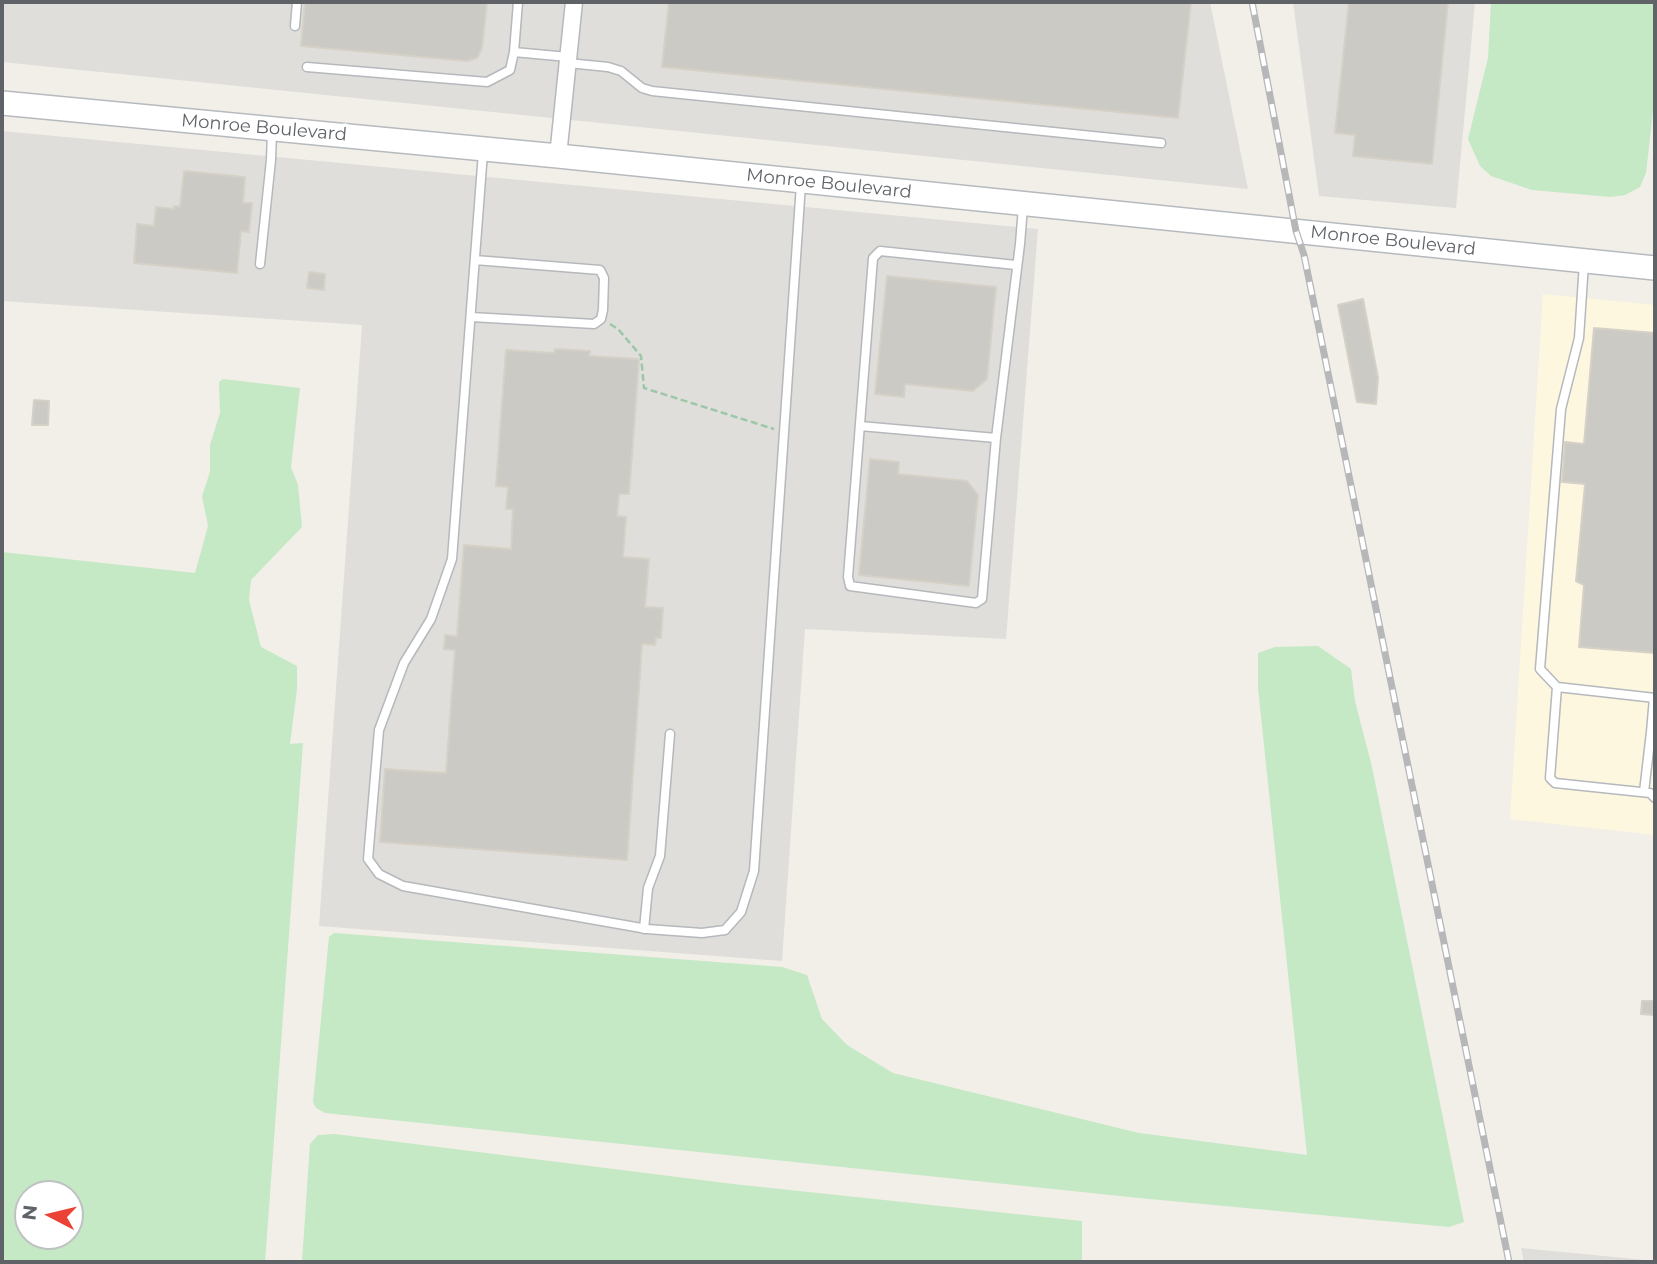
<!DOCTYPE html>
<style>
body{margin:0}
#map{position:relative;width:1657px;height:1264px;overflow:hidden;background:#f1efe8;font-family:Montserrat,sans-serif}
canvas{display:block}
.frame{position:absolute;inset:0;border:4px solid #5f6368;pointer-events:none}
.north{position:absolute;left:14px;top:1180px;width:70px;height:70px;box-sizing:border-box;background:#fff;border:2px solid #bfc1c3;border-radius:50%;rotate:277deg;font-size:19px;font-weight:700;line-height:28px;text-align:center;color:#5f6368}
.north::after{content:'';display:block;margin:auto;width:24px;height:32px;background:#ea4335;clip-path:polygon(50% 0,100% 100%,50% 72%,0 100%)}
</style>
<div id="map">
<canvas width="1657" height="1264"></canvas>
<div class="frame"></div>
<div class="north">N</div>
</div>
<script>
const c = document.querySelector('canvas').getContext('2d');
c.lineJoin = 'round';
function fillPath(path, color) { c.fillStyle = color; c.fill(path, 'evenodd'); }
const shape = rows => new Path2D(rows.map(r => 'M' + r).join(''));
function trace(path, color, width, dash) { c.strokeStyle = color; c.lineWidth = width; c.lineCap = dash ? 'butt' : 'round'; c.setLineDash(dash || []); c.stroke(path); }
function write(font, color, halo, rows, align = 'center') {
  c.font = font + ' Montserrat,sans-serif'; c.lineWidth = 7; c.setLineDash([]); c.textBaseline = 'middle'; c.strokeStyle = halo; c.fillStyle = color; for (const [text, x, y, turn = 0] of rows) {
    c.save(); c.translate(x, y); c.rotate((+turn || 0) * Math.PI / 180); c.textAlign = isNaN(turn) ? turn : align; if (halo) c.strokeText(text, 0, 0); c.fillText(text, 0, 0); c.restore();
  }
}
fillPath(shape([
 [1543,294,1655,305,1655,835,1510,819]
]), '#fef7e0');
fillPath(shape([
 [2,2,1210,2,1248,189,2,62],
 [1293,2,1475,2,1456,208,1319,196],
 [2,131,1038,229,1006,639,805,629,782,961,319,926,362,325,2,301],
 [1521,1248,1655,1261,1655,1262,1524,1262]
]), '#e0deda');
fillPath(shape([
 [1491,2,1655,2,1655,94,1646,173,1640,187,1625,195,1611,197,1532,190,1491,176,1480,166,1468,139,1488,58],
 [223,379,300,388,291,467,298,485,302,527,251,580,249,600,261,647,297,666,297,689,290,744,303,743,265,1262,2,1262,2,552,195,573,208,526,202,496,210,472,210,445,220,413,219,382],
 [28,1194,70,1194,70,1236,28,1236],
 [1318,646,1351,669,1355,701,1372,767,1464,1222,1449,1227,1139,1198,325,1113,316,1108,313,1102,329,937,334,933,782,967,807,975,822,1019,847,1045,893,1073,1139,1133,1307,1155,1258,688,1258,653,1275,647],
 [335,1134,733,1184,1082,1221,1082,1262,302,1262,310,1144,318,1135]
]), '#c5e8c5');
const building = shape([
 [305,2,487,2,482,48,477,58,467,61,301,46,305,2],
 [669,2,1191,2,1178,118,662,67,669,2],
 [1349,2,1448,2,1432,164,1353,156,1355,135,1335,133,1349,2],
 [184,171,245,177,243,203,252,203,249,232,241,231,237,273,134,263,137,224,154,226,156,207,174,209,174,206,180,207,184,171],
 [309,272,325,274,324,290,307,288,309,272],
 [887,276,996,287,987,379,973,391,905,384,904,397,875,394,887,276],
 [1363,299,1378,378,1376,404,1357,402,1338,305,1363,299],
 [1594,328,1655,333,1655,653,1579,647,1584,585,1576,581,1585,484,1562,482,1565,442,1584,444,1594,328],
 [555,349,590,351,589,356,639,359,629,494,619,494,617,516,626,517,623,557,649,559,645,607,663,608,661,638,656,638,655,645,642,644,627,860,380,842,385,769,446,773,455,650,444,649,445,635,457,636,464,545,511,549,513,509,506,509,508,487,496,486,506,350,554,353,555,349],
 [34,400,49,401,48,425,32,425,34,400],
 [870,459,899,462,898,474,967,481,978,495,969,586,859,575,870,459],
 [1642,1001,1655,1001,1655,1015,1641,1014,1642,1001]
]);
fillPath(building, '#cccac5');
trace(building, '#d6d1c6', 2);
const lane = shape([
 [518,2,514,52,568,57],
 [295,26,297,2],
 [568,63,608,67,621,71,642,88,652,91,1161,143],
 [307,67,487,82,510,70,514,52],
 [483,152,452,559,431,619,404,663,379,730,368,859,379,874,403,886,647,929,702,933,725,930,741,912,754,871,801,184],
 [1584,263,1579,338,1561,409,1540,669,1557,687,1655,698],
 [260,264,271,160,272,132],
 [1016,265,880,251,873,258,848,577,850,586,976,603,982,599,996,438,1020,244,1023,207],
 [471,317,594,324,601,319,603,310,604,278,600,270,475,260],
 [860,426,996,438],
 [1557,687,1550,778,1555,783,1650,793,1655,798],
 [1651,732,1654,698],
 [1644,792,1651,732,1655,732],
 [644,929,648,888,660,856,670,734]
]);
const street = shape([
 [558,156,574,2]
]);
const secondary = shape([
 [2,103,558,156,1655,268]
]);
trace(lane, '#b5b8bc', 11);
trace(street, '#b5b8bc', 19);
trace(secondary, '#b6babf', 26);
trace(shape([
 [610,324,618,329,641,356,644,388,774,429]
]), '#9cc7a9', 2.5, [7, 3.5]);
trace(lane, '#fff', 8);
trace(street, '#fff', 16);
trace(secondary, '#fff', 23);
const rail = shape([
 [1252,2,1296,231,1304,255,1509,1262]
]);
trace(rail, '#b6b7b8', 7);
trace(rail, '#fff', 4.5, [13]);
write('18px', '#5f6368', '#fff', [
 ["Monroe Boulevard",264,128,5],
 ["Monroe Boulevard",829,184,6],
 ["Monroe Boulevard",1393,241,6]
]);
</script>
